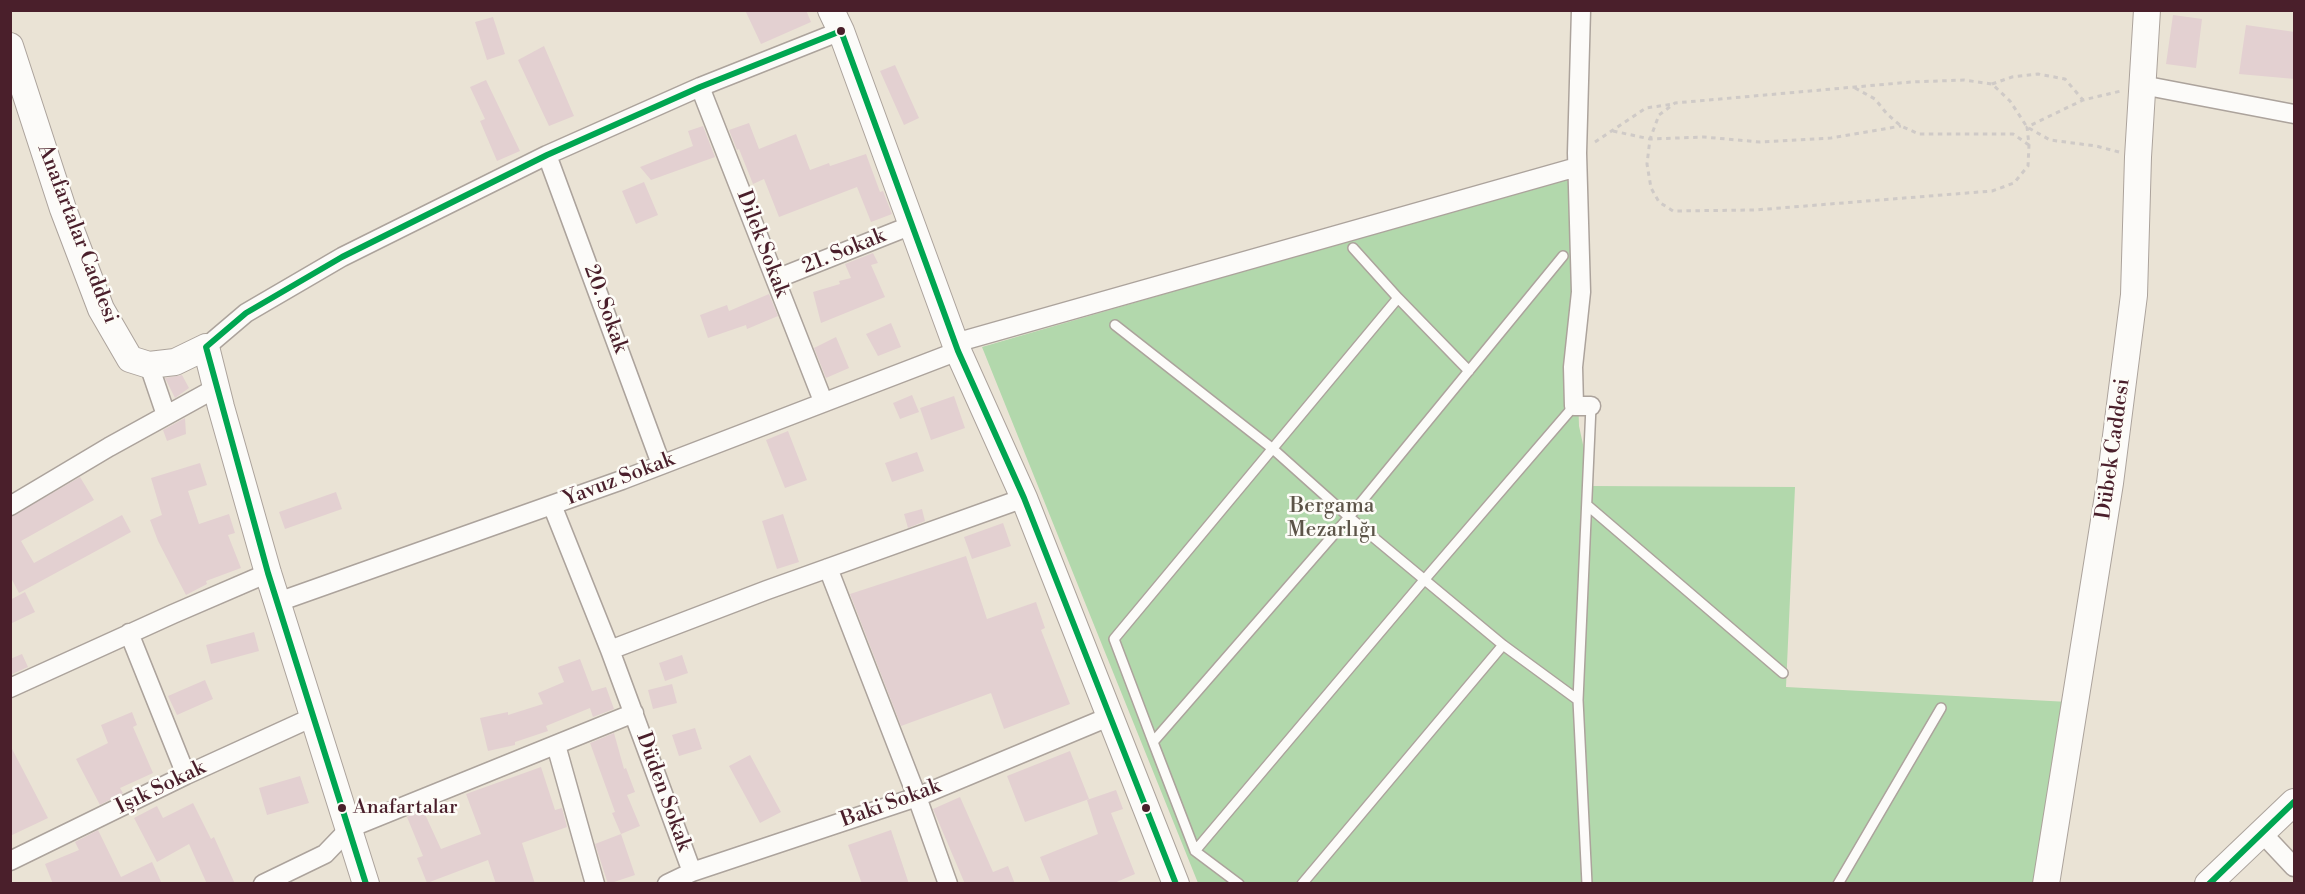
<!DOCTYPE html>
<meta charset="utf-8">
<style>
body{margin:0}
#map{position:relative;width:2305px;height:894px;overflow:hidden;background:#eae3d5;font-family:"Libre Bodoni",serif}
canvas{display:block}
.frame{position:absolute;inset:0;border:12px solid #4a1f2b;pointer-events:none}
</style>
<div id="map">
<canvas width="2305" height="894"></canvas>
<div class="frame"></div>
</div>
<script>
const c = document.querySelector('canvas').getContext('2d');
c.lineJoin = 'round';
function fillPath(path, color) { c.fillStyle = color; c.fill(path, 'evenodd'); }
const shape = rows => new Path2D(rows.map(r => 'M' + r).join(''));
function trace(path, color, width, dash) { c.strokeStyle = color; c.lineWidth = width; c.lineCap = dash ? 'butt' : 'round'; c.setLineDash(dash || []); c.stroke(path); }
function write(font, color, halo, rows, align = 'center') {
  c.font = font + ' "Libre Bodoni",serif'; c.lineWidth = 5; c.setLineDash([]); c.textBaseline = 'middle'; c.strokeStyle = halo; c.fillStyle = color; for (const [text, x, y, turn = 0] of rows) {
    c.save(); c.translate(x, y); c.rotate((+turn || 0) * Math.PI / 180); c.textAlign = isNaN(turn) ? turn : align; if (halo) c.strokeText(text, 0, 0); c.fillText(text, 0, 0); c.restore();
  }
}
fillPath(shape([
 [1571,176,1579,426,1592,486,1795,487,1786,687,2069,702,2041,883,1198,883,982,347]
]), '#b2d8ac');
fillPath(shape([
 [745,10,806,10,811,22,761,44],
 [2173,15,2202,19,2196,68,2166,64],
 [493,17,505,54,487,60,475,22],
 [2246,25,2295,32,2295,79,2239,74],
 [544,46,574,116,549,126,518,60],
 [895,65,919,118,904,125,880,71],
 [486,80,520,151,497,161,480,121,485,119,470,87],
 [749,123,759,149,796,134,810,170,829,163,830,166,866,154,880,192,883,191,892,214,871,222,857,187,779,217,764,179,753,184,739,149,737,150,729,130],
 [703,126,715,157,651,180,640,167,693,146,688,131],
 [644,182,658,215,636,224,622,191],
 [873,253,878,263,871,265,885,297,821,323,813,292,840,284,839,281,851,278,845,264],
 [769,294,778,316,747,329,746,325,708,338,700,315,727,305,729,311],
 [891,323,901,347,878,356,866,334],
 [836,337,849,368,826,378,814,348],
 [182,375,189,388,175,398,165,378],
 [912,395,919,412,900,419,893,403],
 [954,396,965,428,931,440,920,408],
 [185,418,186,434,167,441,163,430],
 [788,431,807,480,785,488,766,440],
 [917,452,924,471,892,482,885,463],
 [200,463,207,485,188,491,199,524,229,514,235,533,228,535,241,568,206,581,207,584,186,595,158,541,150,520,162,515,151,478],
 [80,477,94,500,21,541,34,563,122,515,131,532,19,593,10,576,10,517],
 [336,492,342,509,285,529,279,512],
 [922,509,925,521,908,528,904,514],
 [783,514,799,562,777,569,762,521],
 [1003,523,1011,546,972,559,964,537],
 [966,556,987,619,1036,602,1045,628,1041,630,1070,704,1004,729,991,693,901,726,850,594],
 [25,592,35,612,10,624,10,600],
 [254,632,259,651,211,664,206,645],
 [22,654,28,667,10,675,10,659],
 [682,655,688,673,665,681,659,663],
 [580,659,592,691,606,687,614,709,593,717,590,708,546,726,548,731,515,742,515,745,488,751,480,718,508,712,508,715,543,704,538,693,564,682,558,667],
 [205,680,213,699,177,715,168,696],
 [672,684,677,703,653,709,648,690],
 [132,712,137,725,133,727,153,773,120,788,123,793,100,805,76,759,108,743,101,725],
 [695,728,702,749,679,756,672,735],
 [614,733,624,769,626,768,635,792,627,795,640,826,621,834,612,813,615,812,590,743],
 [10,745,48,818,10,836],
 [1070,751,1089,799,1025,822,1007,776],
 [750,755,781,812,760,823,729,766],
 [541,767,555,810,562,808,567,827,522,843,535,884,496,884,488,860,427,883,417,858,423,856,407,817,423,810,441,849,481,834,466,794],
 [300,776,309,803,267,815,259,788],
 [1116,790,1123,809,1111,813,1135,874,1112,884,1051,884,1040,857,1098,834,1087,800],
 [960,797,993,872,1008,866,1015,884,965,884,933,809],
 [193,803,211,839,214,837,235,884,207,884,189,844,157,862,134,818,157,806,163,818],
 [98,830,121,877,152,862,162,884,53,884,45,864,79,850,75,842],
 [891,830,909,884,862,884,848,845],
 [621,834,635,875,608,884,595,844]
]), '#e3d0d1');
const lane = shape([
 [1353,248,1398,298],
 [1115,325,1273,449,1349,517,1503,645,1578,700],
 [1587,505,1783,673],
 [1153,742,1114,639,1398,298,1469,371],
 [1195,851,1153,742,1349,517,1563,256],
 [1239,884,1195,851,1425,579,1574,406],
 [1302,884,1503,645],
 [1587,884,1578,700,1591,406],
 [1838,884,1941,708]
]);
const street = shape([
 [1581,10,1577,153,1581,292,1573,367,1574,406,1591,406],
 [2142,85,2294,114],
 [700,87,823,401],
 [547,155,661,464],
 [776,279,912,225],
 [955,343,1577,167],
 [206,347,246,313,342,257,547,155,700,87,841,31],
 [149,365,166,415],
 [552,505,610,650,692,872],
 [10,506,109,447,216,388],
 [828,568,917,797,948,884],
 [278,602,622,480,958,351],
 [129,633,186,775],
 [610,650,767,590,1024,498],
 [10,688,173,614,268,573],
 [556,745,595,884],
 [2263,834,2294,867],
 [10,861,186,775,313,717],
 [263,884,325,854,350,828,634,713],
 [667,884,692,872,917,797,1111,716]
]);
const secondary = shape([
 [831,10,841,31,958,351,1024,498,1176,884],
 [10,46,63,209,101,309,130,359,149,365,175,362,206,347,221,407,268,573,366,884],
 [2046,884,2110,483,2134,295,2138,157,2147,10],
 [2208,884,2294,802]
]);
trace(lane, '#aca39c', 12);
trace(street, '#aca39c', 21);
trace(secondary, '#aca39c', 28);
trace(shape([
 [1992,84,2012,77,2038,74,2065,79,2083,100],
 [1855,88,1875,99,1887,114,1901,126,1919,134,2013,134,2029,145],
 [1613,131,1650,139,1704,137,1760,142,1831,138,1901,126],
 [1595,142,1646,108,1673,104],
 [2119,152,2096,146,2050,140,2027,127,2010,101,1992,84,1964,80,1911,82,1675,103,1659,115,1650,139,1647,164,1651,188,1659,202,1673,211,1755,210,1992,191,2014,183,2028,166,2029,145,2027,127,2083,100,2121,91]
]), '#cfcac7', 3, [4.5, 4.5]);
trace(lane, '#fcfbf9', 9);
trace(street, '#fcfbf9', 18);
trace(secondary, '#fcfbf9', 26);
trace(shape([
 [366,884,268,573,206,347,246,313,342,257,547,155,700,87,841,31,958,351,1024,498,1176,884],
 [2209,884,2294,802]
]), '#00a651', 6);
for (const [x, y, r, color] of [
 [841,31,5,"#4a1f2b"],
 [342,808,5,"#4a1f2b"],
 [1146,808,5,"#4a1f2b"]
]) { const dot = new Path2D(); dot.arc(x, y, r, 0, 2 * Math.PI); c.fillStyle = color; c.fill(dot); trace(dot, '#fdfcf7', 2); }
write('20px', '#4a1f2b', '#fdfcf7', [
 ["Anafartalar",353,808]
], 'left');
write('21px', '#4a1f2b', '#fdfcf7', [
 ["Anafartalar Caddesi",77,234,69],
 ["Dilek Sokak",762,244,69],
 ["21. Sokak",844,252,-22],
 ["20. Sokak",605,309,70],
 ["Dübek Caddesi",2114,449,-82],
 ["Yavuz Sokak",619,480,-21],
 ["Işık Sokak",161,788,-26],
 ["Düden Sokak",663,792,70],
 ["Baki Sokak",891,804,-20]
]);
write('21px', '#5c5448', '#fdfcf7', [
 ["Bergama",1332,507],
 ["Mezarlığı",1332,531]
]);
</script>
